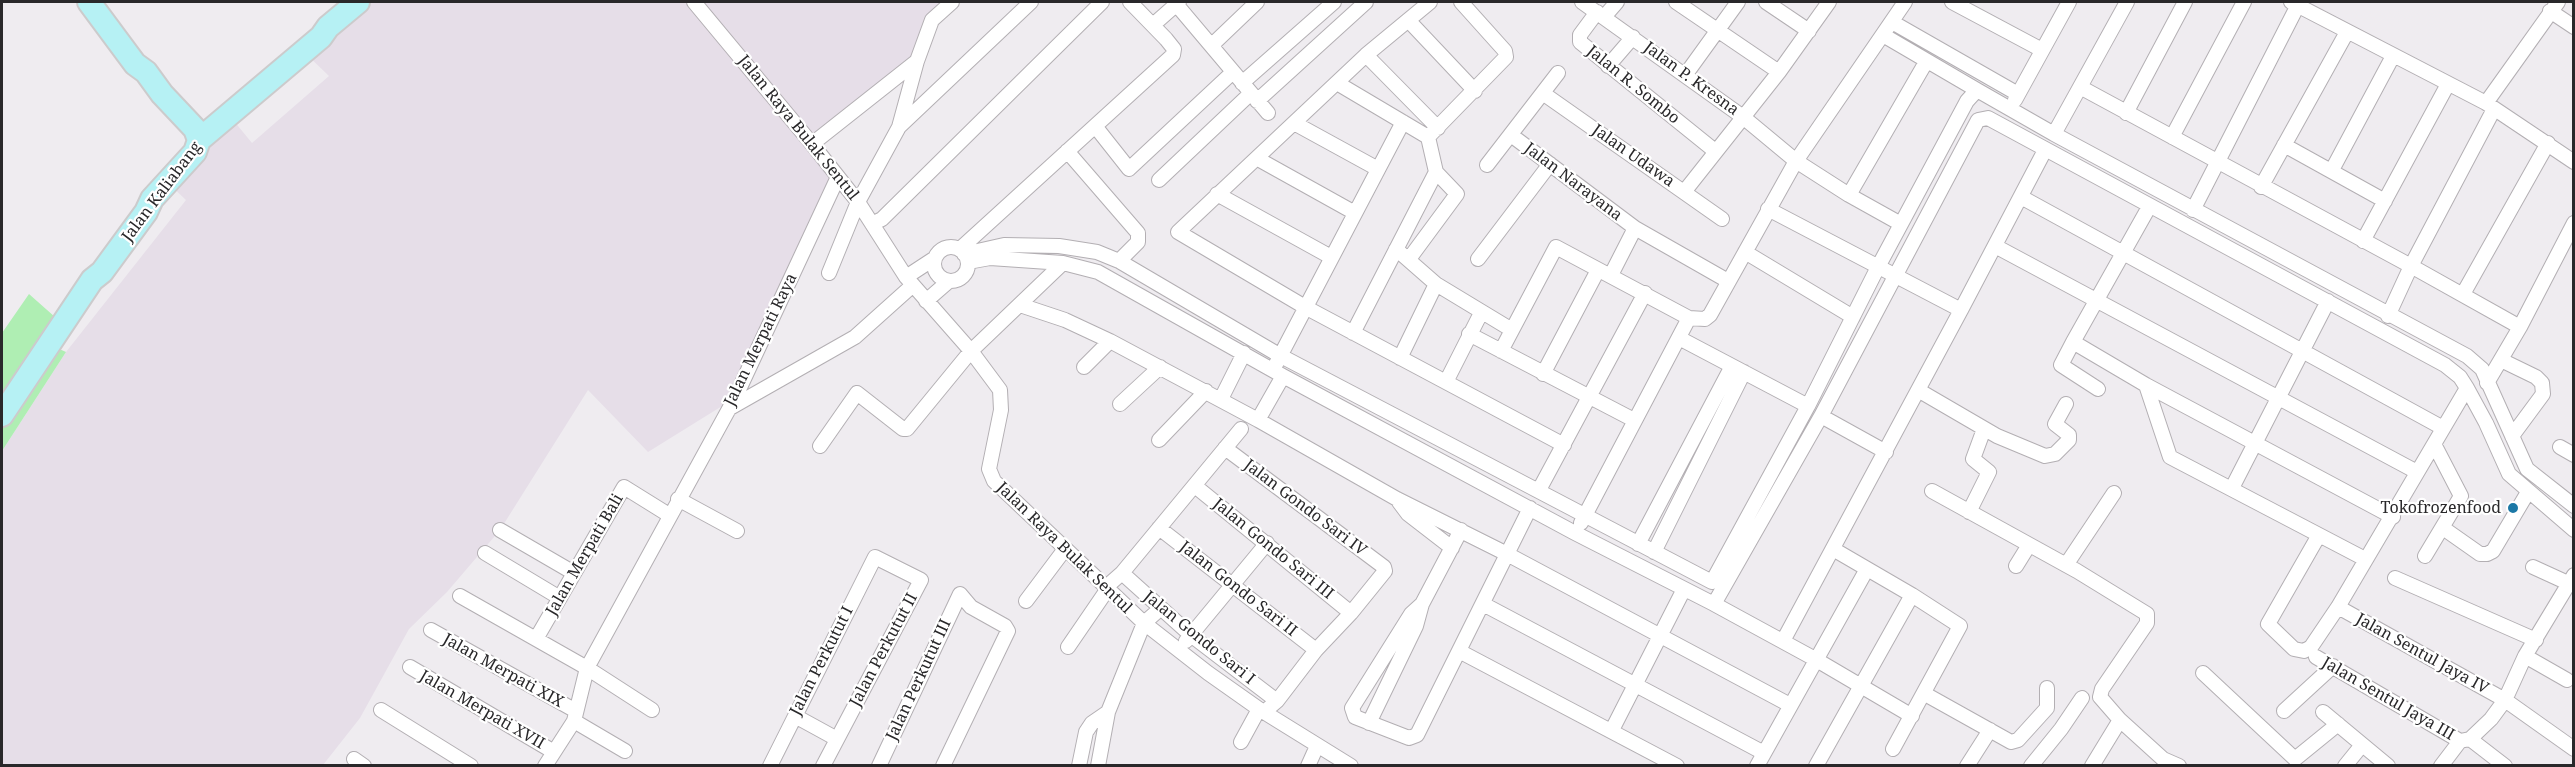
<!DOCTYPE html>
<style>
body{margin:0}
#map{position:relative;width:2575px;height:767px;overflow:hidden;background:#efecf0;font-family:"Noto Serif",serif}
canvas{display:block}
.frame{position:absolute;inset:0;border:3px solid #29282a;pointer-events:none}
</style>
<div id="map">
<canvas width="2575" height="767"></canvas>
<div class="frame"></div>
</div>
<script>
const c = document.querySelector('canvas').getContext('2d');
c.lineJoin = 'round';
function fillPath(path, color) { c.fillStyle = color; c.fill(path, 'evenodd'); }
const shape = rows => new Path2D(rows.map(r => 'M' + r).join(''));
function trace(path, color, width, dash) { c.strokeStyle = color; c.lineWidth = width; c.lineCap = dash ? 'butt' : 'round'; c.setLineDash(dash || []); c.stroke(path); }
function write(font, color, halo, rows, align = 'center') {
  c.font = font + ' "Noto Serif",serif'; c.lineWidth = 4.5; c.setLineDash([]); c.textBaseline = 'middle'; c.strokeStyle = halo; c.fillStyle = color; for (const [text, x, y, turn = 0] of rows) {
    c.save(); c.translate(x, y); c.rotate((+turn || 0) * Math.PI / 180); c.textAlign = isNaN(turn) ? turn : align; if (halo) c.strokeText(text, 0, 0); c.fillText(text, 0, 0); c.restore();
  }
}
fillPath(shape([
 [358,2,952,2,934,17,917,61,813,144,838,177,735,398,648,452,588,390,500,530,447,592,409,629,360,718,323,765,2,766,2,451,66,352,186,200,167,182,229,115,252,143,329,76,303,51]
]), '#e6dee8');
fillPath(shape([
 [29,294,64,325,48,344,66,352,2,451,2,333]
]), '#afeeb3');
const street = shape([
 [694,2,812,144,858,202,906,277,971,351,1000,390,1001,410,989,469,994,481,1144,623,1208,673,1259,709,1351,766],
 [1430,2,1366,55,1178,232,1305,307,1564,445],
 [1582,2,1743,117,1796,161,1849,195,1901,224],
 [1676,2,1779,72],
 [1766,2,1809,31],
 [1952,2,2042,50],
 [2291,2,2486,103,2574,162],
 [1176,4,1268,113],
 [2550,11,2574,27],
 [1597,12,1580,35,1580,42,1715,151],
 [1604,17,1617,2],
 [1408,20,1475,91],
 [1892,22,2018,94],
 [1153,25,1179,2],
 [1883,35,1977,90],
 [1212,45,1257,2],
 [1366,55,1438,128],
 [1608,66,1633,37],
 [1686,74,1738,2],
 [1242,83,1334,2],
 [1337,83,1428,137,1436,172,1353,333],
 [2080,87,2411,266,2520,327],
 [1544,94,1722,219],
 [2015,100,2069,2],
 [1257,101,1366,2],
 [2486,103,2558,2],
 [2126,113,2185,2],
 [1294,123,1378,169],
 [900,126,1031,2],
 [1095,126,1129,169,1233,72],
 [2054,134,2127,2],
 [1511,135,1635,228,1611,275],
 [1428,137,1506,57,1505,51,1461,2],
 [2172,137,2244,2],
 [812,144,917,61],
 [2284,145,2385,201],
 [1067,151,1138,233,1138,242,1119,261],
 [1258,159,1355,213],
 [1487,165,1558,73],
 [2332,170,2393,56],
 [1159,180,1251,93],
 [2261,187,2347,32],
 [1684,192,1779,72,1829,2],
 [1217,194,1331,257],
 [1849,195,1926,62],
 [2021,197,2443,428],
 [2149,207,2073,342,2146,385,2393,517],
 [1768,209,1961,310,1783,641],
 [2193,210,2298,5],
 [872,224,882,219,1102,2],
 [1635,228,1728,281],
 [2363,241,2448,84],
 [1995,246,2417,472],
 '934 264a17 17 0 1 1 34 0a17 17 0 1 1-34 0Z',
 [960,249,1173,55,1174,49,1166,39,1130,2],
 [1396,249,1436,284,1512,330],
 [1745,252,1853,317],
 [964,254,1004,245,1059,246,1097,252,1119,261,1279,355,1712,582,1808,406,1878,267,1967,101,1977,90,2054,134,2467,356,2482,369,2527,469,2574,506],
 [1409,259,1457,194,1436,172],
 [1478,259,1550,164],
 [968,262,990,258,1063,263,1098,272,1283,376,1575,533,1714,604,1821,416,1978,120,1988,118,2445,365,2460,377,2467,388,2486,423,2509,474,2574,530],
 [829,273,858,202,899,127,917,61,932,20,952,2],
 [906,277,935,258],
 [2463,294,2548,143],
 [926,301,949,281],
 [1020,305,1065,320,1110,341,1258,420],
 [1961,310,2045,150],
 [2388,316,2411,266,2494,109],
 [1469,334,1634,420],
 [1679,338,1808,406],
 [2073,342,2061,365,2098,389],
 [1501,351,1556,247,1689,318],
 [1400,358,1436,284],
 [2501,360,2536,377,2542,383,2543,394,2512,436],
 [1276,364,1403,122],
 [1084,367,1110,341],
 [1543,374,1598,270],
 [1283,376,1258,420,1397,499,1507,554,1790,705],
 [1446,382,1481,313],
 [2487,383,2520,327,2574,223],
 [2146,385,2170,457,2365,559],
 [1918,390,1997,436,2045,456,2055,454,2069,440,2069,435,2055,424,2066,404],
 [1221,399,1244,353],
 [1120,404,1160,367],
 [730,408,855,337,913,285],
 [1821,416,1886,452],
 [1159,440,1206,391],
 [820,446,857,393,903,429,907,429,971,351,1063,263],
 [2560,447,2574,455],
 [1225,448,1384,567,1385,571,1351,613,1316,650,1277,701,1264,712],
 [1195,486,1351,613],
 [2232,488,2328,301],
 [1539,490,1645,293],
 [1932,491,2077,571,2147,614,2147,623,2102,689,2100,697,2120,720,2163,759,2179,766],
 [678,499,737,531],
 [1399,502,1408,514,1452,548],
 [1969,512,1989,472,1973,459,1984,429],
 [1581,523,1689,318,1705,319,1710,315,1796,161,1905,2],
 [1159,528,1316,650],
 [2443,528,2480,554,2487,554,2493,551,2528,492],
 [500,530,574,573],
 [2319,535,2268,624,2294,649,2304,651,2311,647,2338,607,2467,388],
 [1638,544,1732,366],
 [1833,549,1912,595,1960,626,1893,749],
 [1654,552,1744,372],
 [485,553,560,598],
 [2425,556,2461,496,2434,444],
 [2066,565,2114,493],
 [2016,566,2029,545],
 [2533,567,2568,583],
 [1122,573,1192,636,1277,701],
 [2395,578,2536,640],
 [1105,588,1122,573,1241,429],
 [460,596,587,668,652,710],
 [1026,601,1065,549],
 [1422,604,1411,614,1352,708,1355,717,1409,738,1417,735,1530,508],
 [1483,604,1764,753],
 [1714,604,1815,659,1912,716],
 [2338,607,2505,700,2574,749],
 [431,630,576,711],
 [536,639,624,487,669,515],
 [1186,641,1267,543],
 [1068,647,1107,590],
 [1459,651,1677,766],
 [2525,656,2567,680],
 [2316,657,2460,741],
 [410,667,554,752],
 [2203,673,2295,759,2338,724],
 [1925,694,2011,742,2018,740,2047,708,2047,688],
 [381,710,471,766],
 [2284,711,2333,666],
 [2323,712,2388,766],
 [795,716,837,739],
 [574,721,625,751],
 [1369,723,1416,626,1422,604,1461,530],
 [1612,730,1684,589],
 [2470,739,2505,766],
 [1241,742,1259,709],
 [354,759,364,766],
 [545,766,574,721,587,668,735,398,838,177],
 [770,766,875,557,921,580,823,766],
 [879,766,960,594,971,607,1005,626,1008,631,943,766],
 [1079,766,1086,732,1092,723,1108,712],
 [1098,766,1108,712,1144,623,1160,609],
 [1308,766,1317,746],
 [1757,766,1867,569],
 [1816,766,1912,595],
 [1967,766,1990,730],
 [2031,766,2061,729,2082,698],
 [2092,766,2120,720],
 [2345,766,2362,745],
 [2441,766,2460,741,2470,739,2491,719,2505,700,2525,656,2574,575]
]);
const primary = shape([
 [89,2,135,64,146,72,162,94,195,129,199,140],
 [2,415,92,280,102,272,146,212,152,199,195,152,199,140,321,37,328,27,358,2]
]);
trace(street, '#b3afb3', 16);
trace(primary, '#cccbcc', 26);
trace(street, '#fff', 14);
trace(primary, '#b6f1f4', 22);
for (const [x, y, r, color] of [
 [2513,508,6,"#1c78a6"]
]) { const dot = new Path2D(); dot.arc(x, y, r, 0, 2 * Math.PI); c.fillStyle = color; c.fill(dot); trace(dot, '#fff', 2); }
write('16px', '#29282a', '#fff', [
 ["Jalan P. Kresna",1691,79,36],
 ["Jalan R. Sombo",1633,85,39],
 ["Jalan Raya Bulak Sentul",798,128,51],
 ["Jalan Udawa",1633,156,35],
 ["Jalan Narayana",1573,182,37],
 ["Jalan Kaliabang",162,192,-53],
 ["Jalan Merpati Raya",761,340,-64],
 ["Jalan Gondo Sari IV",1305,508,37],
 ["Jalan Raya Bulak Sentul",1064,548,44],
 ["Jalan Gondo Sari III",1273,549,39],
 ["Jalan Merpati Bali",585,555,-60],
 ["Jalan Gondo Sari II",1238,589,38],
 ["Jalan Gondo Sari I",1199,638,39],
 ["Jalan Perkutut II",884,650,-62],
 ["Jalan Sentul Jaya IV",2422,654,29],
 ["Jalan Perkutut I",822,661,-63],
 ["Jalan Merpati XIX",503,671,29],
 ["Jalan Perkutut III",919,680,-65],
 ["Jalan Sentul Jaya III",2388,699,30],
 ["Jalan Merpati XVII",482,710,30]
]);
write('16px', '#29282a', '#fff', [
 ["Tokofrozenfood",2501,508]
], 'right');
</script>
